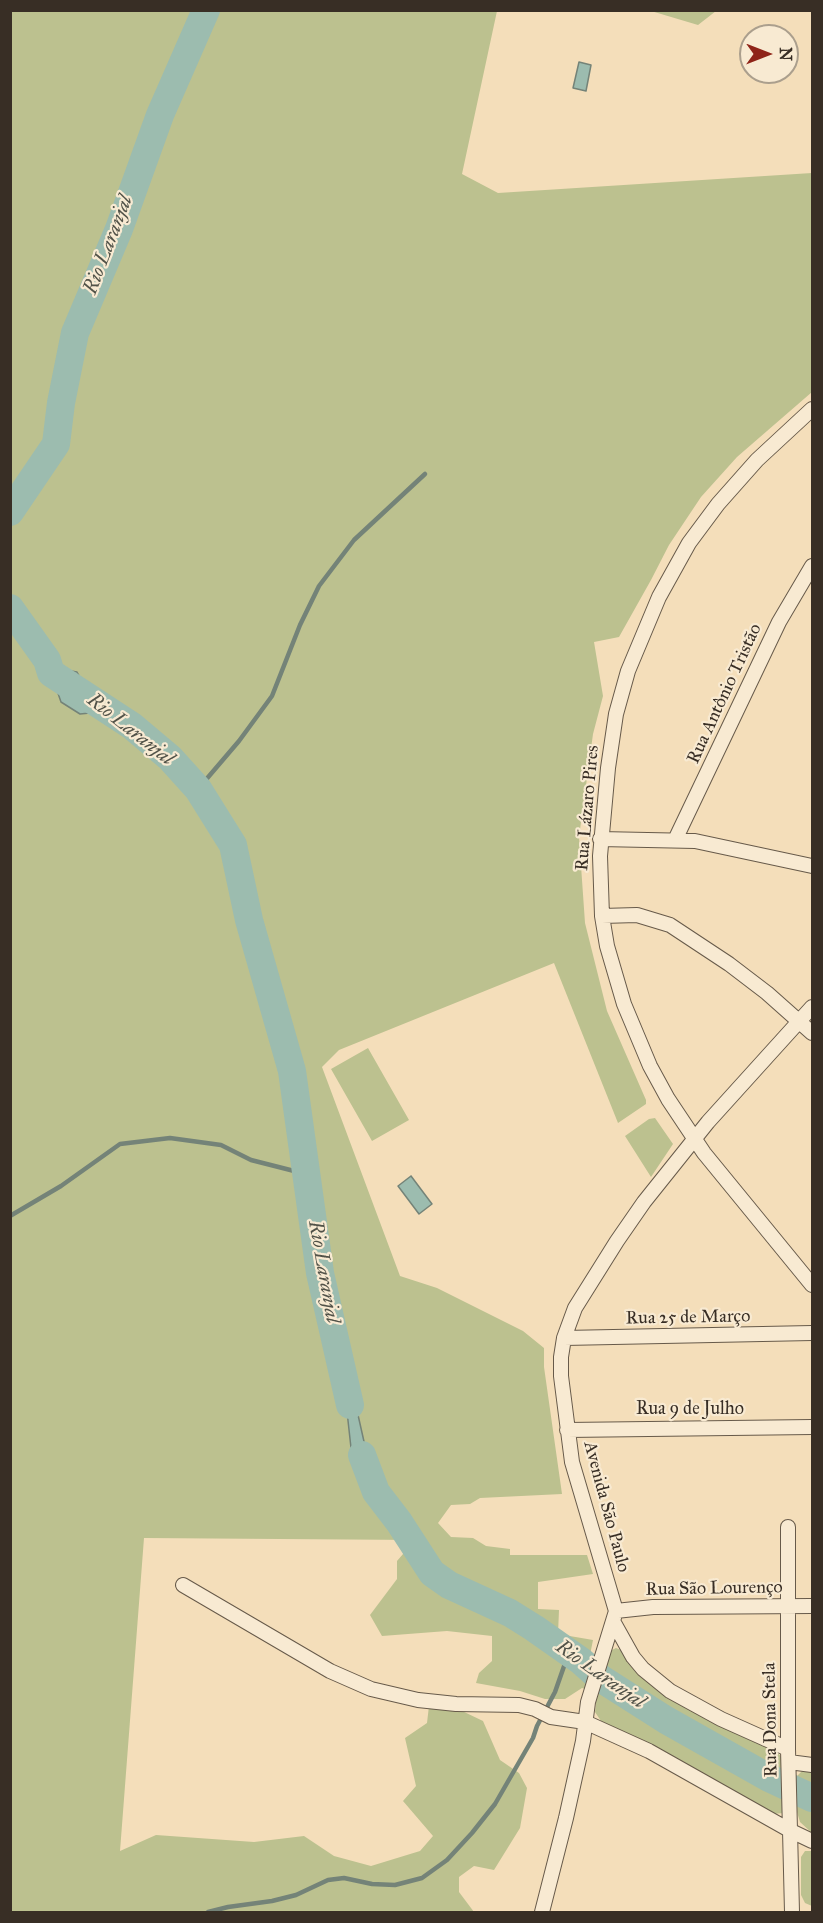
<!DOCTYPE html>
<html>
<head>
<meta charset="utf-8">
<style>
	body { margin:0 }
	#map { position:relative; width:823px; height:1923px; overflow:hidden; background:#f4deba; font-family:"IM FELL Great Primer",serif }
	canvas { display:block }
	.frame { position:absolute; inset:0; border:12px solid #382e25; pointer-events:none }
	.north { position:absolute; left:739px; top:24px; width:60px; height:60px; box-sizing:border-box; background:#f8ead2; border:2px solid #ab9f8d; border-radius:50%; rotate:90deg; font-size:16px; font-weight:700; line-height:24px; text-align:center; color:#382e25 }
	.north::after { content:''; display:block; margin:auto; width:21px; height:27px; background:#8f2418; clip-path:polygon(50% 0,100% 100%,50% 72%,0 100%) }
</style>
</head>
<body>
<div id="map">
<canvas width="823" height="1923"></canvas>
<div class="frame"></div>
<div class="north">N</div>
</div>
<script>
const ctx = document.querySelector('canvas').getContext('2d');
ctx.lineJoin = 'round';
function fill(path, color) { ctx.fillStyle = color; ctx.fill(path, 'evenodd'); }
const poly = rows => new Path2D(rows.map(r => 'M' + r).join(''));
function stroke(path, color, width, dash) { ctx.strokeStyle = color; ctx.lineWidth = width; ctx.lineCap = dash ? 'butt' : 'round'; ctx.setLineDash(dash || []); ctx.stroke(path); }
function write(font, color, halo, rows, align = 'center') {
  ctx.font = font + ' "IM FELL Great Primer",serif'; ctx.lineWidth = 4.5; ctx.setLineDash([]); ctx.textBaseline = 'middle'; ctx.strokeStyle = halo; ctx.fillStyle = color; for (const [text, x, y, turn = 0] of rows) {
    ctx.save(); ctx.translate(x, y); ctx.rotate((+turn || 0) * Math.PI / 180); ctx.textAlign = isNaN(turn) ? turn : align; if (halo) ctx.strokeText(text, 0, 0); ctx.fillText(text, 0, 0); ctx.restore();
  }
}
fill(poly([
	[10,11,497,11,462,174,498,193,812,173,812,392,737,457,701,497,669,545,651,580,619,637,594,642,603,696,593,734,579,837,585,923,607,1011,646,1100,646,1104,618,1123,554,963,339,1050,322,1067,400,1276,437,1288,523,1331,544,1348,544,1367,562,1494,480,1498,470,1504,451,1505,438,1523,451,1537,473,1538,486,1546,510,1549,510,1555,587,1555,593,1574,538,1582,538,1609,559,1610,558,1634,593,1640,589,1660,604,1665,610,1651,616,1648,621,1650,635,1668,777,1751,783,1760,783,1770,797,1776,802,1771,812,1772,812,1833,800,1822,797,1812,772,1814,603,1724,595,1712,597,1693,582,1688,565,1699,545,1699,520,1691,476,1683,479,1673,492,1661,492,1636,447,1631,382,1636,370,1615,397,1579,397,1561,415,1540,144,1538,120,1851,156,1835,254,1842,304,1836,334,1856,371,1866,420,1851,433,1836,403,1801,416,1786,405,1738,427,1723,429,1706,460,1710,483,1721,500,1760,519,1773,527,1788,520,1828,494,1870,474,1866,459,1877,459,1892,474,1912,11,1912],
	[651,11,716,10,716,11,698,25],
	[368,1048,409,1120,372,1141,331,1069],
	[655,1118,673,1144,651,1177,625,1136,649,1119],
	[805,1851,812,1851,812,1906,805,1903,801,1895,801,1857]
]), '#bcc18f');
const water = poly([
	[579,62,591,65,586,91,573,88,579,62],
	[65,670,77,672,82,681,125,714,132,726,113,723,90,713,80,714,61,702,51,673,65,670],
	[411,1176,432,1204,419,1214,398,1186,411,1176],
	[342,1366,356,1406,365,1446,383,1491,369,1493,352,1457,342,1366]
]);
fill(water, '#9cbcaf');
stroke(water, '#748378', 1.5);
stroke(poly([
	[198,789,239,741,272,696,300,625,319,586,354,540,425,474],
	[10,1216,61,1186,120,1144,170,1138,221,1145,251,1160,306,1174],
	[208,1912,228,1907,272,1901,296,1895,328,1880,344,1878,372,1884,395,1885,422,1878,447,1860,472,1833,495,1804,533,1738,537,1726,555,1692,569,1652]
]), '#748378', 4.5);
stroke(poly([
	[10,512,56,444,61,403,75,333,119,229,160,115,206,10],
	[10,608,47,660,51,673,132,726,170,758,198,789,233,845,249,920,292,1071,320,1273,350,1405],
	[362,1455,376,1492,399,1522,432,1573,449,1585,510,1613,534,1628,581,1661,600,1678,666,1720,769,1778,812,1798]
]), '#9cbcaf', 28);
const street = poly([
	[812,409,757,460,718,504,689,543,659,597,628,671,616,714,608,768,600,856,602,916,607,946,624,1004,650,1066,668,1099,704,1153,812,1285],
	[600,839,695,841,812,866],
	[675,840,779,622,812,566],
	[602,916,637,915,670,925,729,964,767,993,812,1033],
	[564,1338,812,1333],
	[567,1430,812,1427],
	[788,1527,788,1749,792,1912],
	[183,1585,330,1671,371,1689,418,1700,456,1704,519,1705,535,1709,551,1717,585,1722,649,1751,791,1831,812,1841],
	[616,1611,653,1607,812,1606],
	[614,1623,633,1657,643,1669,670,1691,721,1719,788,1749],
	[789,1762,812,1765],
	[542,1912,566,1818,583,1741,588,1702,616,1611,572,1462,561,1376,561,1357,564,1338,575,1308,617,1241,644,1202,708,1122,812,1007]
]);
stroke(street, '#675a4a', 16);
stroke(street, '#f8ead2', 14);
write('18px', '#382e25', '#f8ead2', [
	["Rua Antônio Tristão",725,694,-65],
	["Rua Lázaro Pires",588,808,-85],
	["Rua 25 de Março",688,1318,-1],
	["Rua 9 de Julho",690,1410],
	["Avenida São Paulo",606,1507,75],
	["Rua São Lourenço",714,1589,-1],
	["Rua Dona Stela",771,1720,-91]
]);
write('italic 20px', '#515248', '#f8ead2', [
	["Rio Laranjal",109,245,-69],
	["Rio Laranjal",130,730,38],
	["Rio Laranjal",323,1272,80],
	["Rio Laranjal",600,1675,35]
]);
</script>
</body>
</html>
